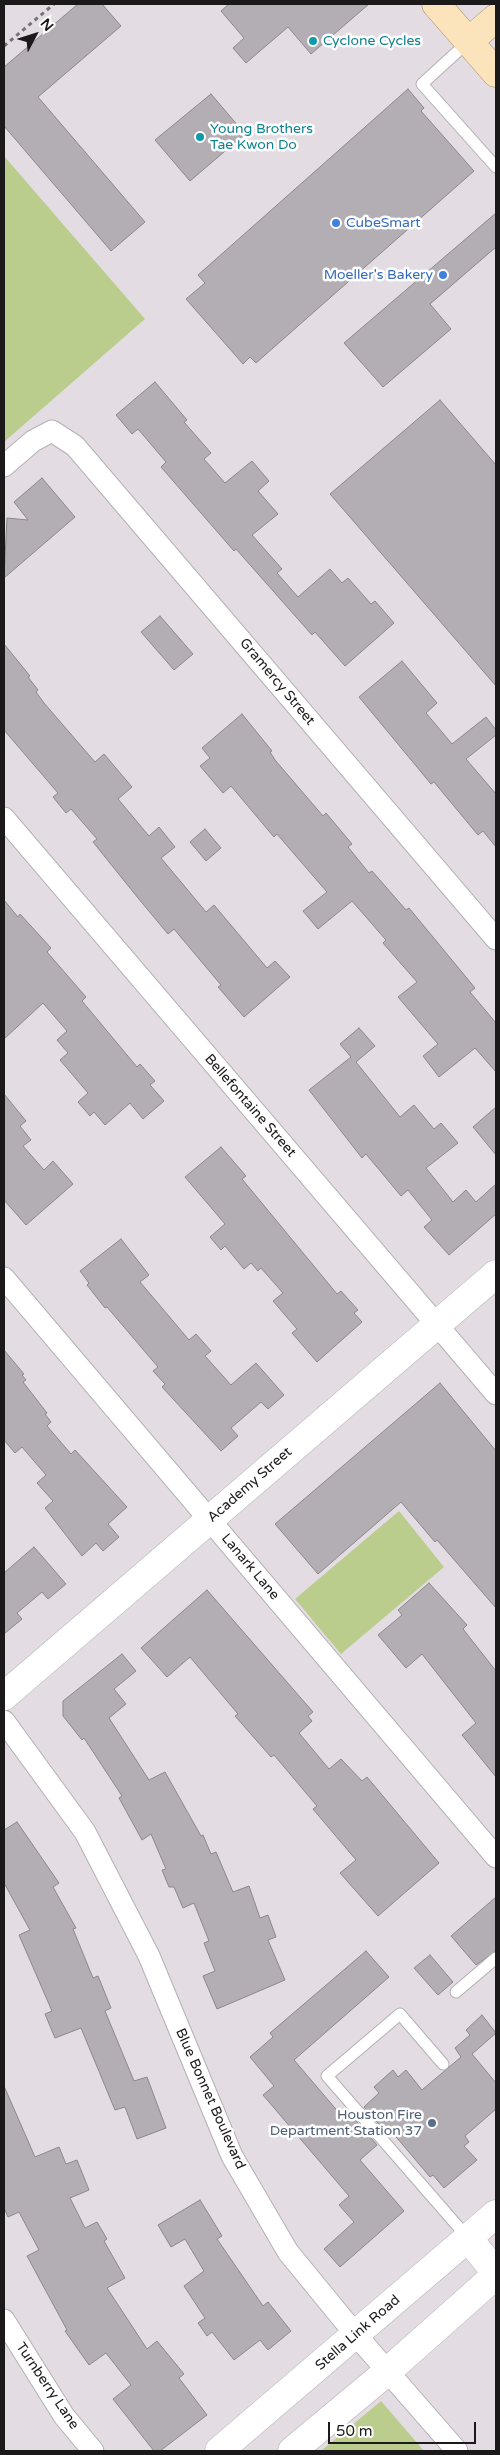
<!DOCTYPE html>
<html>
<head>
<meta charset="utf-8">
<style>
	body { margin:0 }
	#map { position:relative; width:500px; height:2455px; overflow:hidden; background:#e3dce2; font-family:"Varela Round",sans-serif }
	canvas { display:block }
	.frame { position:absolute; inset:0; border:5px solid #1c191b; pointer-events:none }
	.north { position:absolute; left:10px; top:10px; width:50px; height:50px; -webkit-text-stroke:4px #fff; paint-order:stroke; rotate:50deg; font-size:14px; font-weight:700; line-height:20px; text-align:center; color:#1c191b }
	.north::after { content:''; display:block; margin:auto; width:18px; height:22px; background:#1c191b; clip-path:polygon(50% 0,100% 100%,50% 72%,0 100%) }
	.scale { position:absolute; left:328px; top:2422px; width:148px; height:22px; box-sizing:border-box; border:2px solid #1c191b; border-top:0; padding-left:6px; font-size:15px; line-height:18px; white-space:nowrap; color:#1c191b; -webkit-text-stroke:4px #fff; paint-order:stroke }
</style>
</head>
<body>
<div id="map">
<canvas width="500" height="2455"></canvas>
<div class="frame"></div>
<div class="north">N</div>
<div class="scale">50 m</div>
</div>
<script>
const ctx = document.querySelector('canvas').getContext('2d');
ctx.lineJoin = 'round';
function fill(path, color) { ctx.fillStyle = color; ctx.fill(path, 'evenodd'); }
const poly = rows => new Path2D(rows.map(r => 'M' + r).join(''));
function stroke(path, color, width, dash) { ctx.strokeStyle = color; ctx.lineWidth = width; ctx.lineCap = dash ? 'butt' : 'round'; ctx.setLineDash(dash || []); ctx.stroke(path); }
function write(font, color, halo, rows, align = 'center') {
  ctx.font = font + ' "Varela Round",sans-serif'; ctx.lineWidth = 5; ctx.setLineDash([]); ctx.textBaseline = 'middle'; ctx.strokeStyle = halo; ctx.fillStyle = color; for (const [text, x, y, turn = 0] of rows) {
    ctx.save(); ctx.translate(x, y); ctx.rotate((+turn || 0) * Math.PI / 180); ctx.textAlign = isNaN(turn) ? turn : align; if (halo) ctx.strokeText(text, 0, 0); ctx.fillText(text, 0, 0); ctx.restore();
  }
}
fill(poly([
	[4,156,145,319,4,442],
	[399,1511,444,1567,341,1654,295,1599],
	[381,2401,424,2451,321,2451]
]), '#bbcd8c');
const building = poly([
	[78,4,102,4,121,26,38,97,145,222,111,251,4,126,4,67,78,4],
	[229,4,369,4,311,54,288,27,246,63,233,48,244,38,221,11,229,4],
	[408,89,424,108,421,111,474,171,256,363,250,357,243,364,186,299,205,283,198,275,408,89],
	[211,94,245,134,190,181,155,140,211,94],
	[496,213,496,247,430,304,451,329,383,387,344,343,496,213],
	[155,382,187,420,184,422,211,453,204,459,225,483,252,461,269,481,258,491,278,514,252,535,282,569,277,573,298,597,330,569,342,583,348,578,371,604,375,601,394,623,345,666,315,632,312,635,236,549,234,551,161,467,166,462,138,429,132,434,116,415,155,382],
	[440,400,496,465,496,686,330,494,440,400],
	[42,478,75,517,4,578,7,518,28,520,14,502,42,478],
	[160,616,193,654,174,670,141,632,160,616],
	[4,644,30,676,28,677,38,690,36,692,44,703,95,762,104,754,132,787,118,799,149,836,159,827,175,847,161,858,206,912,214,905,267,968,275,961,290,977,244,1017,218,987,221,985,174,929,168,934,138,898,93,842,97,839,71,809,66,813,53,797,58,793,4,730,4,644],
	[402,661,437,703,426,713,452,744,486,717,496,730,496,735,466,759,496,794,496,847,483,831,478,835,434,782,431,784,359,697,402,661],
	[242,714,272,751,270,752,275,760,323,816,326,813,352,844,348,847,369,873,372,871,406,910,409,908,475,988,470,992,496,1023,496,1072,475,1048,439,1077,423,1056,438,1044,398,997,417,982,383,943,386,940,352,901,318,929,303,911,327,892,277,834,274,837,231,786,223,793,200,766,210,758,202,748,242,714],
	[205,829,221,848,206,861,190,842,205,829],
	[4,900,18,917,20,914,51,948,47,952,86,997,82,1001,137,1067,140,1064,155,1081,150,1085,164,1101,143,1119,130,1103,105,1125,94,1112,90,1116,78,1102,88,1093,60,1060,68,1053,57,1040,67,1031,43,1003,4,1039,4,900],
	[359,1028,375,1046,356,1062,400,1117,414,1105,434,1129,441,1123,458,1143,426,1168,453,1202,466,1190,476,1202,496,1184,496,1214,449,1255,424,1227,432,1220,408,1190,401,1196,366,1154,362,1158,309,1090,351,1057,340,1044,359,1028],
	[4,1094,26,1121,20,1126,31,1140,23,1146,44,1170,53,1161,73,1184,26,1225,4,1200,4,1094],
	[496,1107,496,1155,473,1127,496,1107],
	[221,1147,246,1176,242,1179,337,1294,341,1291,358,1310,354,1313,362,1322,317,1362,292,1333,297,1329,273,1301,283,1293,261,1268,258,1271,251,1263,244,1269,225,1246,221,1250,210,1237,225,1224,185,1177,221,1147],
	[121,1239,149,1275,140,1282,189,1340,196,1334,211,1351,205,1356,231,1385,256,1363,284,1395,268,1409,261,1402,231,1428,238,1436,221,1451,162,1387,165,1384,153,1371,158,1367,107,1307,105,1308,87,1285,89,1283,80,1271,121,1239],
	[4,1350,24,1374,22,1375,26,1380,23,1382,47,1413,45,1414,51,1422,47,1426,71,1454,75,1450,127,1507,108,1524,119,1537,103,1551,96,1543,82,1556,45,1508,53,1501,37,1483,46,1475,22,1447,15,1453,4,1440,4,1350],
	[440,1383,496,1451,496,1608,437,1540,435,1542,401,1502,318,1574,275,1524,440,1383],
	[34,1547,66,1584,48,1599,42,1592,17,1613,22,1619,4,1634,4,1573,34,1547],
	[429,1583,467,1625,463,1629,496,1671,496,1777,462,1735,476,1723,422,1654,406,1668,378,1635,402,1615,398,1610,429,1583],
	[207,1590,313,1712,308,1716,312,1721,299,1733,329,1769,341,1759,362,1781,367,1777,439,1863,378,1916,340,1873,356,1860,313,1809,317,1806,274,1755,271,1757,235,1716,238,1714,190,1657,167,1677,141,1648,207,1590],
	[122,1654,136,1671,114,1689,126,1704,109,1718,149,1780,165,1772,201,1836,203,1835,211,1854,216,1852,233,1892,249,1886,260,1918,268,1915,276,1937,268,1940,285,1980,217,2009,203,1976,215,1971,204,1943,209,1941,194,1903,183,1908,174,1887,169,1887,162,1870,166,1869,151,1834,142,1840,119,1798,122,1796,84,1738,82,1740,63,1716,63,1701,122,1654],
	[17,1822,59,1883,53,1887,76,1928,73,1929,93,1978,98,1976,111,2008,105,2011,134,2081,147,2077,166,2128,137,2139,125,2107,115,2110,81,2028,55,2038,45,2014,52,2011,19,1935,30,1930,4,1883,4,1830,17,1822],
	[496,1897,496,1951,476,1965,451,1936,496,1897],
	[366,1951,389,1977,294,2060,346,2121,352,2116,377,2145,360,2160,404,2211,340,2267,324,2249,354,2222,339,2205,349,2196,263,2095,274,2086,250,2057,273,2037,270,2033,366,1951],
	[430,1955,453,1982,438,1995,414,1968,430,1955],
	[482,2015,496,2033,472,2054,496,2083,496,2109,465,2136,469,2142,464,2146,477,2160,444,2188,433,2175,430,2177,392,2132,388,2135,364,2107,379,2093,374,2087,393,2070,398,2077,406,2070,422,2090,461,2057,455,2048,470,2035,466,2030,482,2015],
	[4,2086,35,2157,59,2147,66,2164,77,2160,89,2190,70,2198,85,2228,97,2222,107,2239,104,2241,125,2278,107,2288,147,2349,157,2341,184,2374,179,2378,207,2415,160,2451,154,2451,113,2399,131,2385,106,2353,89,2365,65,2331,67,2330,27,2256,39,2250,19,2212,8,2217,4,2208,4,2086],
	[200,2200,222,2236,217,2239,263,2306,268,2302,291,2331,268,2350,260,2340,234,2360,212,2332,207,2336,198,2323,205,2318,184,2286,204,2271,185,2239,171,2247,158,2225,200,2200]
]);
fill(building, '#b3aeb4');
stroke(building, '#8c878d', 1);
const lane = poly([
	[469,41,422,84,496,167],
	[456,1992,496,1958],
	[443,2064,400,2014,327,2076,468,2238]
]);
const street = poly([
	[4,466,33,441,52,431,75,446,496,939],
	[4,818,496,1394],
	[4,1278,496,1857],
	[4,1721,85,1832,149,1956,232,2156,288,2252,356,2335,457,2451],
	[4,2320,64,2416,93,2451]
]);
const secondary = poly([
	[4,1696,496,1274],
	[468,2238,496,2273],
	[219,2451,496,2214],
	[292,2451,388,2371,496,2275]
]);
const primary = poly([
	[436,4,496,73],
	[469,41,496,18]
]);
stroke(lane, '#b6afb5', 13);
stroke(street, '#b6afb5', 23);
stroke(secondary, '#b6afb5', 29);
stroke(primary, '#ab9067', 29);
stroke(poly([
	[4,46,54,4]
]), '#767275', 3, [4, 4]);
stroke(lane, '#fff', 11);
stroke(street, '#fff', 21);
stroke(secondary, '#fff', 28);
stroke(primary, '#fbe3bc', 28);
for (const [x, y, r, color] of [
	[313,41,5,"#0f9aa8"],
	[200,137,5,"#0f9aa8"],
	[336,223,5,"#3f7fe0"],
	[443,275,5,"#3f7fe0"],
	[432,2123,5,"#5c6f8a"]
]) { const dot = new Path2D(); dot.arc(x, y, r, 0, 2 * Math.PI); ctx.fillStyle = color; ctx.fill(dot); stroke(dot, '#fff', 2); }
write('14px', '#0d838f', '#fff', [
	["Cyclone Cycles",323,41],
	["Young Brothers",210,129],
	["Tae Kwon Do",210,145]
], 'left');
write('14px', '#366cbe', '#fff', [
	["CubeSmart",346,223],
	["Moeller's Bakery",433,275,"right"]
], 'left');
write('14px', '#1c191b', '#fff', [
	["Gramercy Street",277,682,50],
	["Bellefontaine Street",250,1106,49],
	["Academy Street",250,1485,-41],
	["Lanark Lane",250,1567,50],
	["Blue Bonnet Boulevard",210,2099,66],
	["Stella Link Road",358,2333,-41],
	["Turnberry Lane",47,2386,56]
]);
write('14px', '#4e5e75', '#fff', [
	["Houston Fire",422,2115],
	["Department Station 37",422,2131]
], 'right');
</script>
</body>
</html>
